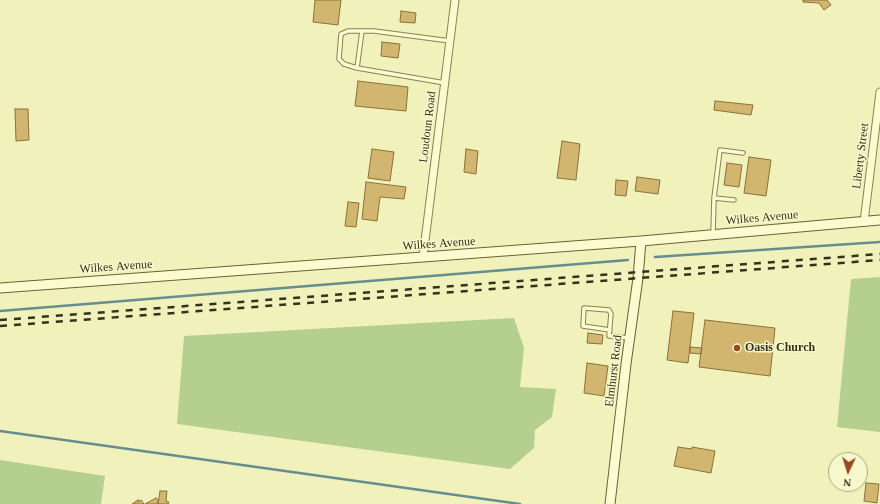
<!DOCTYPE html>
<html>
<head>
<meta charset="utf-8">
<style>
	body { margin:0 }
	#map { position:relative; width:880px; height:504px; overflow:hidden; background:#f1f1bc; font-family:Georgia,serif }
	canvas { display:block }
	.north { position:absolute; left:828px; top:452px; width:40px; height:40px; box-sizing:border-box; background:#f7f8cc; border:1px solid #aaa885; border-radius:50%; rotate:184deg; font-size:11px; font-weight:700; line-height:16px; text-align:center; color:#37311a }
	.north::after { content:''; display:block; margin:auto; width:14px; height:18px; background:#9d4420; clip-path:polygon(50% 0,100% 100%,50% 72%,0 100%) }
</style>
</head>
<body>
<div id="map">
<canvas width="880" height="504"></canvas>
<div class="north">N</div>
</div>
<script>
const ctx = document.querySelector('canvas').getContext('2d');
ctx.lineJoin = 'round';
function fill(path, color) { ctx.fillStyle = color; ctx.fill(path, 'evenodd'); }
const poly = rows => new Path2D(rows.map(r => 'M' + r).join(''));
function stroke(path, color, width, dash) { ctx.strokeStyle = color; ctx.lineWidth = width; ctx.lineCap = dash ? 'butt' : 'round'; ctx.setLineDash(dash || []); ctx.stroke(path); }
function write(font, color, halo, rows, align = 'center') {
  ctx.font = font + ' Georgia,serif'; ctx.lineWidth = 3; ctx.setLineDash([]); ctx.textBaseline = 'middle'; ctx.strokeStyle = halo; ctx.fillStyle = color; for (const [text, x, y, turn = 0] of rows) {
    ctx.save(); ctx.translate(x, y); ctx.rotate((+turn || 0) * Math.PI / 180); ctx.textAlign = isNaN(turn) ? turn : align; if (halo) ctx.strokeText(text, 0, 0); ctx.fillText(text, 0, 0); ctx.restore();
  }
}
fill(poly([
	[880,277,880,432,837,427,851,279],
	[514,318,524,348,520,387,556,389,552,417,535,430,534,448,510,469,177,424,184,336],
	[0,460,105,476,101,504,0,504]
]), '#b5cf8f');
stroke(poly([
	[655,257,880,242],
	[0,311,628,260],
	[0,431,520,504]
]), '#678d8f', 2.5);
const building = poly([
	[315,0,341,0,338,25,313,22,315,0],
	[803,0,827,0,831,5,824,10,819,3,803,2,803,0],
	[401,11,416,13,415,23,400,22,401,11],
	[382,42,400,44,398,58,381,56,382,42],
	[358,81,408,87,406,111,355,106,358,81],
	[715,101,753,105,751,115,714,110,715,101],
	[15,109,28,109,29,140,16,141,15,109],
	[562,141,580,144,576,180,557,178,562,141],
	[372,149,394,152,390,181,368,178,372,149],
	[466,149,478,151,476,174,464,172,466,149],
	[749,157,771,160,766,196,744,193,749,157],
	[727,163,742,165,739,187,724,185,727,163],
	[637,177,660,180,658,194,635,191,637,177],
	[616,180,628,181,626,196,615,195,616,180],
	[366,182,406,187,404,199,380,197,377,221,362,219,366,182],
	[348,202,359,203,356,227,345,226,348,202],
	[673,311,694,313,688,363,667,360,673,311],
	[705,320,775,328,770,376,699,367,705,320],
	[588,333,603,335,602,344,587,343,588,333],
	[690,347,702,348,701,354,690,353,690,347],
	[587,363,608,366,604,396,584,393,587,363],
	[678,447,692,449,692,447,715,451,711,473,674,466,678,447],
	[866,483,879,484,877,503,864,501,866,483],
	[160,491,167,491,166,501,169,502,168,504,158,504,160,491],
	[156,498,158,500,158,504,145,504,156,498],
	[138,500,138,502,141,500,144,504,132,504,138,500]
]);
fill(building, '#d2b56f');
stroke(building, '#8a7138', 1);
const lane = poly([
	[357,68,362,31],
	[445,83,357,68,344,64,339,59,341,34,348,31,374,31,450,41],
	[714,198,734,200],
	[713,233,714,198,720,150,743,153],
	[610,330,583,326,584,308,609,310,611,314,609,336,629,338]
]);
const street = poly([
	[864,222,880,92],
	[423,257,455,0]
]);
const secondary = poly([
	[0,288,641,241,880,220],
	[610,504,626,364,638,278,641,241]
]);
stroke(lane, '#898054', 5.5);
stroke(street, '#898054', 9);
stroke(secondary, '#6b6138', 11);
stroke(lane, '#fbfbcf', 3.5);
stroke(street, '#fbfbcf', 7);
stroke(secondary, '#fbfbcf', 9);
stroke(poly([
	[0,320,880,254],
	[0,326,880,260]
]), '#37311a', 2.5, [7, 7]);
for (const [x, y, r, color] of [
	[737,348,4,"#9d4420"]
]) { const dot = new Path2D(); dot.arc(x, y, r, 0, 2 * Math.PI); ctx.fillStyle = color; ctx.fill(dot); stroke(dot, '#f7f8cc', 1.5); }
write('12px', '#37311a', '#f7f8cc', [
	["Loudoun Road",428,127,-83],
	["Liberty Street",861,156,-83],
	["Wilkes Avenue",762,218,-5],
	["Wilkes Avenue",439,244,-4],
	["Wilkes Avenue",116,267,-4],
	["Elmhurst Road",614,371,-83]
]);
write('bold 12px', '#37311a', '#f7f8cc', [
	["Oasis Church",745,348]
], 'left');
</script>
</body>
</html>
